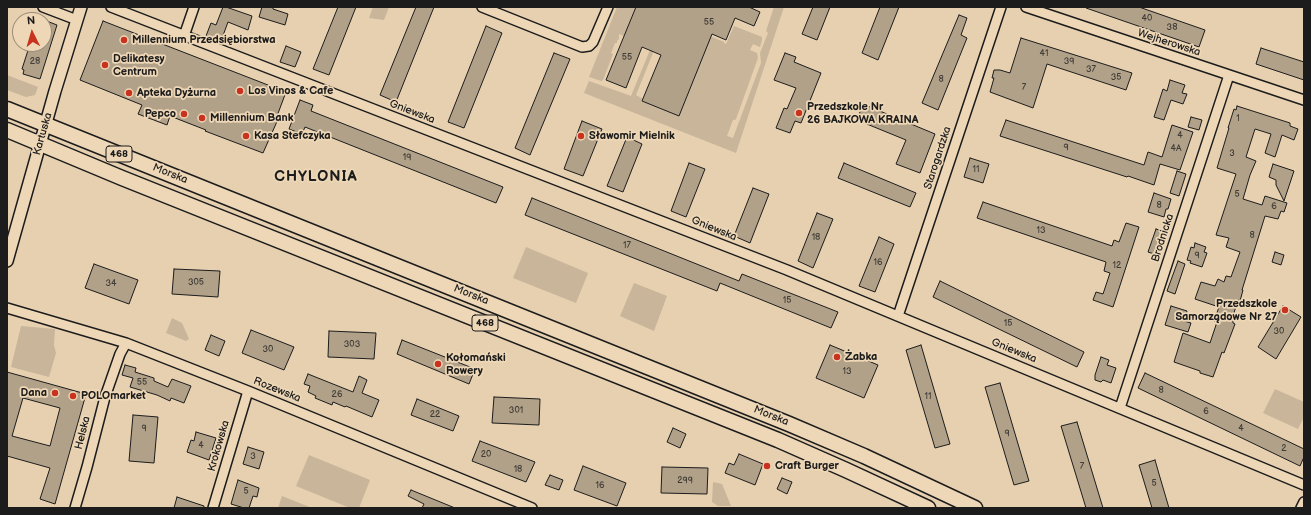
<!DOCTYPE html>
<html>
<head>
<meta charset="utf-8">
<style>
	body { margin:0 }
	#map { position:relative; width:1311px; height:515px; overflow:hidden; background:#e6d0b0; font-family:"Balsamiq Sans",sans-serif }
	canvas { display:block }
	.frame { position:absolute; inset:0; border:8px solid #1c1c1c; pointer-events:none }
	.north { position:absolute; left:12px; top:12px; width:40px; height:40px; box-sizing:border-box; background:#eed7b6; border:1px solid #9a8c78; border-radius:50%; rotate:355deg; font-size:11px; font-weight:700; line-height:16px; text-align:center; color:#1c1c1c }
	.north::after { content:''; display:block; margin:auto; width:14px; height:18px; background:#c8321e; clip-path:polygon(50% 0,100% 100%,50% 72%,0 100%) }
</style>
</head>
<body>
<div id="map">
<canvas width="1311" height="515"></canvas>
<div class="frame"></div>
<div class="north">N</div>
</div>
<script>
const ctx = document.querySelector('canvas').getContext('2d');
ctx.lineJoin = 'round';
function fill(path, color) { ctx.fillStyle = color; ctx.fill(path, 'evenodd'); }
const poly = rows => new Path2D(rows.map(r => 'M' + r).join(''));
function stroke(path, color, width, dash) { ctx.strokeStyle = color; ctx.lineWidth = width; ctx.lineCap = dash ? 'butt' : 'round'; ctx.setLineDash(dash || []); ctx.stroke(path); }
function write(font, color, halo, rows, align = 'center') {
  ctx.font = font + ' "Balsamiq Sans",sans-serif'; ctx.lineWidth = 3.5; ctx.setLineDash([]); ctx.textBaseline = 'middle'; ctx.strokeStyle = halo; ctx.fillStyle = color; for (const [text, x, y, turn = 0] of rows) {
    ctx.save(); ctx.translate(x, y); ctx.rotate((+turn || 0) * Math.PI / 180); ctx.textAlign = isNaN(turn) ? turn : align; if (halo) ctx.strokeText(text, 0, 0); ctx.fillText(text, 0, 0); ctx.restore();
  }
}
fill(poly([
	[373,7,389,7,384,20,369,18],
	[617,7,636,7,624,36,619,34,619,39,617,41,617,43,615,43,611,53,613,54,603,80,601,81,589,77],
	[774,7,784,7,736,153,584,93,589,81,631,96,662,21,663,28,636,95,643,99,643,101,679,116,686,26,724,42,724,43,726,44,734,26,762,37,762,40,760,47,753,44,750,50,757,53,758,58,736,119,735,120,733,120,727,136,733,138,761,63,760,53,768,33,766,31],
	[7,75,38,87,35,95,26,97,7,90],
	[526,247,588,273,576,303,513,278],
	[634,283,667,296,654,331,620,316],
	[172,318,182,323,189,339,186,341,166,333],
	[21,326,55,329,54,345,56,353,49,377,11,367],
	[1275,389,1304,402,1304,417,1298,429,1263,413],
	[309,455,370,480,359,508,350,508,296,486],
	[713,482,722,484,731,506,718,506,712,502],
	[282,496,312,508,278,508]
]), '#c8b59a');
const building = poly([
	[223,7,226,7,252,16,248,30,228,22,221,41,206,36,211,23,216,25,223,7],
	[262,7,273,7,273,9,288,14,285,25,259,17,262,7],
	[338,7,356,7,329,75,313,69,338,7],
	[416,7,434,7,396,102,380,95,416,7],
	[636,7,749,7,760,12,754,26,735,18,726,40,712,34,679,116,642,101,661,55,642,47,626,88,606,80,636,7],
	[813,7,830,7,817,40,802,34,813,7],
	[880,7,899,7,878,60,862,53,880,7],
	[1086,7,1139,7,1205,30,1199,47,1086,8,1086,7],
	[959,15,967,18,961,35,967,38,938,110,922,103,959,15],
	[44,20,57,25,40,79,23,74,24,70,22,69,30,44,44,44,44,20],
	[103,21,286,92,277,116,279,117,263,153,205,131,206,130,170,116,167,125,138,114,142,105,80,80,103,21],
	[486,26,502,33,464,128,448,122,486,26],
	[1021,38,1132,73,1126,90,1047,64,1033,108,990,92,994,78,992,78,994,70,1000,70,1010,73,1021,38],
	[286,46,301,52,295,67,280,62,286,46],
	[1261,48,1304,62,1304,80,1256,64,1261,48],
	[554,53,570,59,530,155,515,148,554,53],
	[785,53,796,57,794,62,821,73,801,123,795,121,790,133,776,128,784,108,787,109,796,88,774,80,785,53],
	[1170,80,1185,85,1182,93,1187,94,1183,104,1171,100,1164,120,1154,117,1163,89,1167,91,1170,80],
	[300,100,313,105,311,111,503,187,496,203,305,127,302,134,289,129,300,100],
	[863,104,935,134,920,173,896,164,906,140,857,120,863,104],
	[1237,106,1290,123,1290,126,1298,129,1294,140,1282,135,1275,157,1265,153,1271,134,1255,129,1246,157,1256,161,1250,175,1243,199,1262,205,1265,196,1287,203,1284,212,1281,211,1278,219,1265,216,1242,290,1243,290,1240,301,1238,300,1232,319,1233,320,1233,323,1235,324,1224,353,1222,352,1213,377,1200,373,1200,371,1174,362,1183,333,1210,343,1217,322,1214,321,1219,307,1195,299,1201,282,1215,286,1218,279,1224,282,1226,276,1231,277,1240,252,1226,247,1229,238,1216,235,1236,174,1217,168,1229,128,1228,128,1234,109,1236,110,1237,106],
	[1191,117,1202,120,1199,130,1188,127,1191,117],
	[1006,120,1144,165,1148,152,1162,157,1172,125,1193,132,1180,170,1160,164,1154,185,1128,176,1127,177,1000,136,1006,120],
	[582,121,602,129,583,176,564,169,582,121],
	[627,137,642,144,623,192,607,186,627,137],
	[970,158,989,164,983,183,964,177,970,158],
	[689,163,705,169,686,217,671,211,689,163],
	[844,163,916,193,910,207,838,178,844,163],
	[1273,164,1294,171,1284,201,1276,185,1276,180,1269,177,1273,164],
	[1177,171,1186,174,1179,196,1170,193,1177,171],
	[753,188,769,194,750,243,734,236,753,188],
	[1154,193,1171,199,1168,209,1166,209,1164,217,1148,212,1154,193],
	[532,198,739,281,742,274,838,312,831,328,720,283,717,291,525,215,532,198],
	[983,202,1112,246,1114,240,1119,242,1126,223,1139,227,1113,307,1093,300,1096,292,1103,294,1110,273,1104,271,1106,262,977,218,983,202],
	[817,213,833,219,813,268,798,261,817,213],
	[1156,229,1165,232,1157,255,1148,252,1156,229],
	[879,237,894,244,875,292,859,286,879,237],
	[1195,243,1206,247,1204,252,1207,253,1202,267,1190,263,1191,261,1187,260,1191,247,1194,248,1195,243],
	[1275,252,1284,255,1281,265,1272,262,1275,252],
	[1178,261,1185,264,1175,294,1167,291,1178,261],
	[94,264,138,280,129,304,85,288,94,264],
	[174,269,220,271,218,297,172,294,174,269],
	[940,281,1084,352,1077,367,933,297,940,281],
	[1171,306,1187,311,1184,321,1191,323,1188,332,1165,325,1171,306],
	[1283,306,1301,317,1276,359,1258,347,1283,306],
	[251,330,294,347,284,370,242,353,251,330],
	[329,331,376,333,374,359,328,357,329,331],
	[211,335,225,341,219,356,205,350,211,335],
	[402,340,475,369,469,384,397,354,402,340],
	[830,345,878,365,864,398,816,378,830,345],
	[921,345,950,444,935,448,906,350,921,345],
	[1101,357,1109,360,1107,365,1116,368,1111,383,1103,380,1101,382,1095,380,1095,375,1101,357],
	[125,365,136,368,135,372,154,378,154,381,168,387,172,379,191,386,184,403,171,398,170,401,157,395,130,387,133,378,122,375,125,365],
	[7,372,86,394,55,504,40,499,50,468,7,456,7,372],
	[23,398,60,408,50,446,12,436,23,398],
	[1145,373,1304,449,1304,457,1300,466,1138,388,1145,373],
	[308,374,353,392,359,376,367,380,362,393,379,400,372,417,346,406,345,407,333,402,332,405,315,398,316,396,308,392,310,386,304,384,308,374],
	[1000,383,1029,481,1014,485,985,387,1000,383],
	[494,397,540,399,539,425,492,423,494,397],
	[417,399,459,416,453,431,411,415,417,399],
	[133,415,158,417,154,463,129,461,133,415],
	[1077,422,1103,508,1086,508,1061,426,1077,422],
	[673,428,686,434,680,448,667,442,673,428],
	[196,432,216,438,209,460,187,452,191,440,194,441,196,432],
	[480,441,535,462,526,482,472,461,480,441],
	[248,447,264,452,259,469,243,464,248,447],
	[739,454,763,464,755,485,725,473,729,463,734,465,739,454],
	[1155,460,1159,474,1169,508,1152,508,1139,465,1155,460],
	[583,466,626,483,617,506,574,490,583,466],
	[662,467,708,468,707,494,661,493,662,467],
	[550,475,563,480,559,490,545,485,550,475],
	[782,478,792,482,787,494,777,489,782,478],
	[238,480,259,488,257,497,253,496,249,508,244,508,231,504,238,480],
	[411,490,455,508,422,508,424,504,408,496,411,490],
	[177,497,204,506,204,508,174,508,177,497]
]);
fill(building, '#b1a189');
stroke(building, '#1c1c1c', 1);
const minor = poly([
	[43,7,77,20],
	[111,7,787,270,1304,485],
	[482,7,582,47,589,46,593,42,608,7],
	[1026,7,1304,100],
	[184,36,194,7],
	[7,308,126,343,248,391,532,508],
	[898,316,1001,7],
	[1120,408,1229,75],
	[75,508,87,467,105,397,120,354,126,343],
	[213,508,248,391],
	[1301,508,1304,502]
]);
const tertiary = poly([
	[7,261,55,91,81,7]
]);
const primary = poly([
	[7,109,789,424,864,456,975,508],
	[7,130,122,178,778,440,846,470,928,508]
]);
stroke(minor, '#1c1c1c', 12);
stroke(tertiary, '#1c1c1c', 14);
stroke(primary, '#1c1c1c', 17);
stroke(minor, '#eed7b6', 9);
stroke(tertiary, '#eed7b6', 11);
stroke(primary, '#eed7b6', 14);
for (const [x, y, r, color] of [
	[124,40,4,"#c8321e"],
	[105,65,4,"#c8321e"],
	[240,91,4,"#c8321e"],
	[129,93,4,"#c8321e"],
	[799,113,4,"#c8321e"],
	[184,114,4,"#c8321e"],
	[202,118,4,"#c8321e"],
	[246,136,4,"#c8321e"],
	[581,136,4,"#c8321e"],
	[1285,310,4,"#c8321e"],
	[837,357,4,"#c8321e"],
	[438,364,4,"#c8321e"],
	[55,393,4,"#c8321e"],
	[73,396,4,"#c8321e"],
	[767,466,4,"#c8321e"]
]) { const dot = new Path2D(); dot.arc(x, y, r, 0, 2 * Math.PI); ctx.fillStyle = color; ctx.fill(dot); stroke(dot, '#eed7b6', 1.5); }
write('9px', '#413d37', null, [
	["40",1147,19],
	["55",709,23],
	["38",1172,28],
	["41",1044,54],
	["55",627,58],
	["28",35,62],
	["39",1069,62],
	["37",1091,70],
	["35",1116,78],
	["8",941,80],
	["7",1024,88],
	["1",1238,119],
	["4",1180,136],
	["9",1066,148],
	["4A",1176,149],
	["3",1232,154],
	["19",407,158],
	["11",976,170],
	["5",1237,195],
	["8",1159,206],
	["6",1274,207],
	["13",1041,231],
	["8",1252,236],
	["18",816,238],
	["17",627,246],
	["9",1197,256],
	["16",878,263],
	["12",1117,266],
	["305",196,283],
	["34",111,284],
	["15",787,301],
	["15",1008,324],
	["30",1279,332],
	["303",352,345],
	["30",268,350],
	["13",847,372],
	["55",142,383],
	["8",1161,391],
	["26",337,395],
	["11",928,397],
	["301",516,411],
	["6",1206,412],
	["22",435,415],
	["9",144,429],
	["4",1241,429],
	["9",1007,434],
	["4",201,446],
	["2",1284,449],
	["20",486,455],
	["3",253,457],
	["7",1082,467],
	["18",518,470],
	["299",685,481],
	["5",1154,484],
	["16",600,486],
	["5",246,492]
]);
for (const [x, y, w] of [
	[119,154,26],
	[485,323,26]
]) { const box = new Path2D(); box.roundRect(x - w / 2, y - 8, w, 16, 3); ctx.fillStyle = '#eed7b6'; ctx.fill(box); stroke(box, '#1c1c1c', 1); }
write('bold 10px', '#1c1c1c', null, [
	["468",119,154],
	["468",485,323]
]);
write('bold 11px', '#1c1c1c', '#eed7b6', [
	["Millennium Przedsiębiorstwa",132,40],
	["Delikatesy",113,59],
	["Centrum",113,72],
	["Los Vinos & Cafe",248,91],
	["Apteka Dyżurna",137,93],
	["Przedszkole Nr",807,107],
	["26 BAJKOWA KRAINA",807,120],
	["Pepco",176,114,"right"],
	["Millennium Bank",210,118],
	["Kasa Stefczyka",254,136],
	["Sławomir Mielnik",589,136],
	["Przedszkole",1277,304,"right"],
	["Samorządowe Nr 27",1277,317,"right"],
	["Żabka",845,357],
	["Kołomański",446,358],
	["Rowery",446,371],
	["Dana",47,393,"right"],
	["POLOmarket",81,396],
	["Craft Burger",775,466]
], 'left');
write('11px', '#1c1c1c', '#eed7b6', [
	["Wejherowska",1169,43,18],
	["Gniewska",412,112,21],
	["Kartuska",43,134,-74],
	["Starogardzka",938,158,-72],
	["Morska",170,174,22],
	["Gniewska",714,229,22],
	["Brodnicka",1163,238,-72],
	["Morska",471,295,22],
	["Gniewska",1014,351,22],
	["Rozewska",277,390,22],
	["Morska",771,416,22],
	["Helska",83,433,-76],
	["Krokowska",219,446,-74]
]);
ctx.letterSpacing = '1px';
write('bold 15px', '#1c1c1c', '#eed7b6', [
	["CHYLONIA",316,177]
]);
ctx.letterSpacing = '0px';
</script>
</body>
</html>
